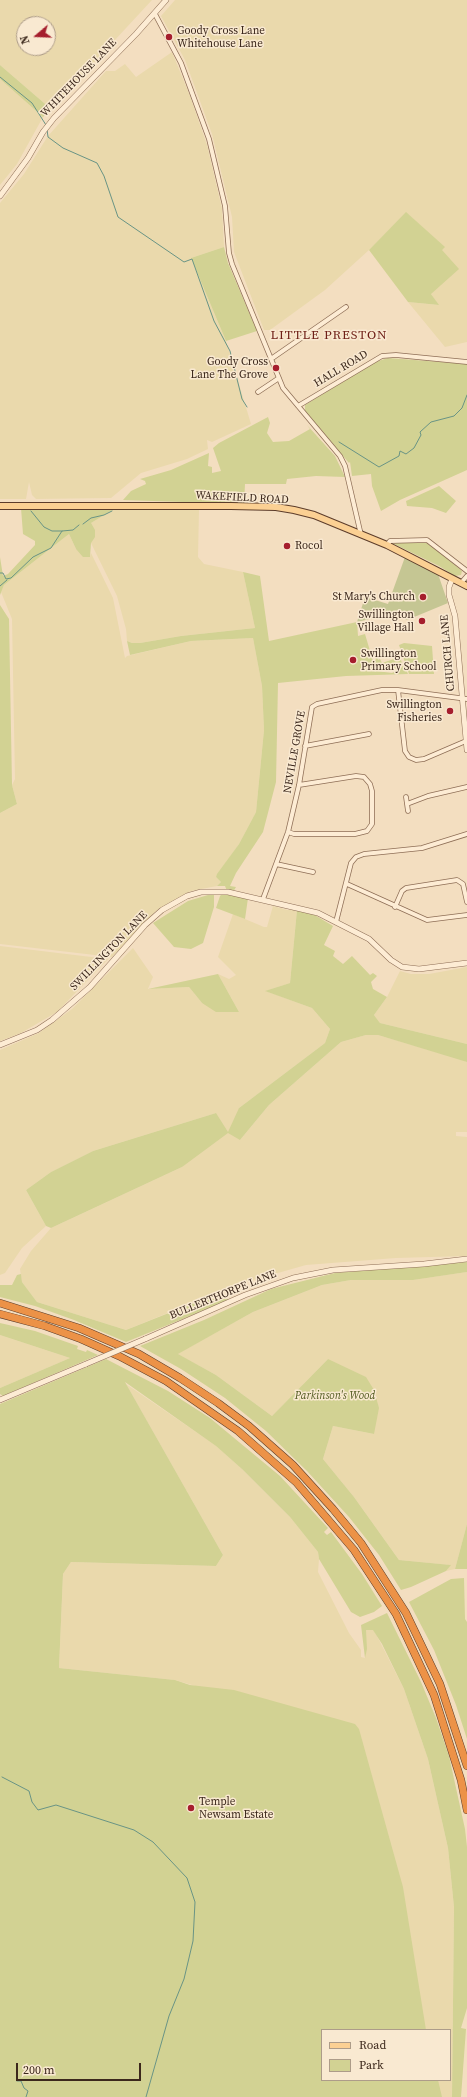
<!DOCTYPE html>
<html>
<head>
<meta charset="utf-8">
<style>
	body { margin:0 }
	#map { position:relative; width:467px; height:2097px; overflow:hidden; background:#f3dec0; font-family:"Source Serif 4",serif }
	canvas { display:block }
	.legend { position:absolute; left:321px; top:2029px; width:130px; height:52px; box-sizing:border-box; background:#f9e9d1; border:1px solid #ad9c89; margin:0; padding:5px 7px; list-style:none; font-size:12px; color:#3c281c }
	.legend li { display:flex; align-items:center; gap:8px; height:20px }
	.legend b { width:20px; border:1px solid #ad9c89 }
	.north { position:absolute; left:16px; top:16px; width:40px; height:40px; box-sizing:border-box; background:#f9e9d1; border:1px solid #ad9c89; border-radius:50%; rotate:251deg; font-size:11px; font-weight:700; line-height:16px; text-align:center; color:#3c281c }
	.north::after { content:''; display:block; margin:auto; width:14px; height:18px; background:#a51e2d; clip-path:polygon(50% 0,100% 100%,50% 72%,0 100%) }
	.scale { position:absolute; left:16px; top:2063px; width:125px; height:18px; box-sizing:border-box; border:2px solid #3c281c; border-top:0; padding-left:5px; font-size:12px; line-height:14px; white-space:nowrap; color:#3c281c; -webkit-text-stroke:3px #f9e9d1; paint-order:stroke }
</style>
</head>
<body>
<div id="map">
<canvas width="467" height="2097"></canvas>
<ul class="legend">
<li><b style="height:5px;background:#fbd093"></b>Road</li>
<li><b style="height:11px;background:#d2d293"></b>Park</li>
</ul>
<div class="north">N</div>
<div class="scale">200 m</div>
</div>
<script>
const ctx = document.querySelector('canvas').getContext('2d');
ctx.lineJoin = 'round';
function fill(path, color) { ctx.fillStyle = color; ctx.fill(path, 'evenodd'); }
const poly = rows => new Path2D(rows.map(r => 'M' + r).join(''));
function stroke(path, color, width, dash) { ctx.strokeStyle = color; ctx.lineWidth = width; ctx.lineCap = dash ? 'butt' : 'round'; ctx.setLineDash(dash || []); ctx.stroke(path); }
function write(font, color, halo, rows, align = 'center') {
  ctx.font = font + ' "Source Serif 4",serif'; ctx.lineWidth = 3; ctx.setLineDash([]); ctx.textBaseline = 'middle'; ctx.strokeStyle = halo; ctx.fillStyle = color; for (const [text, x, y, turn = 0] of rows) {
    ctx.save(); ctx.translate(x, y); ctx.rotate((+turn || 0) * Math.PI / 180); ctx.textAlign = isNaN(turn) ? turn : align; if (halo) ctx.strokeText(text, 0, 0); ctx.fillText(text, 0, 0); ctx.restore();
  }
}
fill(poly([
	[0,0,152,0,51,109,0,65],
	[24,24,48,24,48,48,24,48],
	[175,0,467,0,467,342,445,347,408,302,438,305,431,294,442,249,444,247,406,213,369,250,325,290,270,330,264,330,234,252,232,217,212,134,185,60,161,16],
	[172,52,190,96,207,145,222,209,224,247,191,258,226,341,251,424,212,442,207,440,208,449,187,459,141,473,111,498,36,499,32,495,29,482,26,499,0,499,0,203,24,174,48,136,106,71,115,71,125,64,136,77],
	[0,79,43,117,17,164,0,185],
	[116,508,199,510,198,557,204,564,243,572,255,628,181,636,140,643,132,643,127,641,126,629,117,596,91,543,91,523],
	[69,534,76,549,90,557,91,553,113,598,125,658,127,656,191,641,253,638,262,686,264,730,256,812,239,844,216,877,221,882,217,886,191,891,157,910,112,957,0,944,0,813,17,804,12,785,15,779,12,619,1,592,4,585],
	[273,906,287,910,297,910,290,983,266,991,312,1008,330,1029,325,1043,239,1108,240,1140,269,1105,341,1042,366,1035,378,1035,460,1059,467,1062,467,1132,456,1132,456,1136,467,1137,467,1256,396,1258,306,1265,239,1284,126,1330,37,1302,22,1282,20,1269,31,1251,51,1228,182,1167,216,1113,93,1151,51,1172,26,1190,46,1226,22,1248,5,1273,0,1275,0,1050,39,1033,72,1009,133,948,153,977,148,989,189,987,202,1003,239,1012,218,974,229,979,236,975,218,957,233,914,264,927,267,927],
	[0,946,108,959,57,1012,21,1033,0,1041],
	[467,967,467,1044,380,1023,374,1015,387,997,400,971,411,974,429,974],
	[467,1272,467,1524,455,1569,446,1571,450,1565,399,1560,354,1497,323,1459,333,1426,374,1434,328,1359,272,1416,216,1375,177,1354,253,1312,322,1285,351,1280,412,1280],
	[0,1335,70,1358,0,1388],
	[126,1384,215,1445,243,1470,290,1517,318,1552,319,1559,318,1572,349,1633,361,1650,361,1657,365,1658,366,1630,374,1630,404,1689,428,1759,448,1848,454,1907,452,2097,261,2097,280,1711,175,1680,59,1668,63,1574,71,1562,216,1566,223,1555],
	[322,2030,450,2030,450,2080,322,2080]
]), '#ead9ac');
fill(poly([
	[0,65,51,109,43,117,0,79],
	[406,212,445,247,442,250,459,269,431,294,439,305,408,302,369,250],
	[224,247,228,263,257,331,226,341,191,258],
	[388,358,467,364,467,470,400,500,381,511,372,486,371,474,352,476,350,462,349,463,305,412,305,405,375,362],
	[268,417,270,423,267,433,273,442,289,441,310,429,307,425,335,456,345,477,316,476,287,479,286,484,245,484,244,504,123,500,131,491,146,484,145,481,140,479,171,470,209,453,208,466,212,467,212,473,221,471,213,448,219,443],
	[439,486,456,501,446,513,432,508,407,506,406,501],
	[21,508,116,508,91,523,95,530,95,537,91,543,90,557,83,557,76,549,69,534,4,585,0,595,0,557,3,576,8,574,35,545,35,541,23,534],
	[415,541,424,541,432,545,462,571,461,575,455,576,439,566,392,543],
	[243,572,260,576,269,641,357,622,358,636,365,634,373,661,376,660,374,655,379,653,378,660,380,659,382,663,400,657,402,663,397,668,388,671,369,669,363,663,366,669,369,670,392,673,400,669,404,665,408,674,346,676,278,683,276,782,263,832,236,873,230,886,236,887,233,892,227,891,225,886,217,886,221,882,216,877,217,874,239,844,256,812,264,730,262,686,253,638,191,641,130,655,127,641,132,643,140,643,181,636,255,628],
	[0,605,9,619,12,785,17,804,0,813],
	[404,643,432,646,434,674,409,674,399,645],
	[222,894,248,898,245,919,216,908,220,896],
	[208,895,214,895,214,907,203,943,191,949,174,947,153,923,188,901],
	[297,910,313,914,333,926,324,945,335,951,333,956,343,964,352,956,370,975,373,973,377,976,371,982,373,989,387,997,374,1015,380,1023,467,1044,467,1062,378,1035,366,1035,341,1042,269,1105,240,1140,228,1133,182,1167,51,1228,46,1226,26,1190,51,1172,93,1151,216,1113,228,1132,239,1108,325,1043,330,1029,312,1008,265,991,290,983],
	[218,974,239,1012,216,1012,202,1003,189,987,148,989],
	[467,1262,467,1272,413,1280,351,1280,322,1285,253,1312,178,1354,216,1375,272,1416,328,1359,366,1377,374,1390,379,1408,374,1434,333,1426,323,1459,354,1497,399,1560,451,1565,446,1571,411,1587,401,1590,379,1555,349,1517,307,1471,266,1431,225,1398,181,1369,140,1346,204,1320,271,1289,335,1273],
	[21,1274,22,1282,37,1302,126,1330,209,1297,210,1299,232,1299,126,1342,74,1320,35,1306,0,1297,0,1285,12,1285,17,1275],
	[0,1323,35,1331,78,1346,77,1349,86,1352,87,1350,98,1355,3,1396,0,1394,0,1388,70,1358,0,1335],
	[106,1359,168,1391,210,1418,280,1476,328,1528,324,1532,327,1535,331,1532,362,1574,382,1606,374,1612,360,1617,351,1612,319,1559,318,1552,290,1517,243,1470,216,1446,125,1382,223,1555,216,1566,71,1562,63,1574,59,1668,175,1680,190,1685,234,1690,355,1724,359,1729,403,1887,426,2030,322,2030,322,2080,438,2080,442,2097,0,2097,0,1404],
	[467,1524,467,1569,455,1569],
	[464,1578,465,1619,467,1622,467,1739,456,1705,434,1650,409,1602,451,1579],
	[387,1613,421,1682,436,1718,449,1756,465,1829,467,1847,467,2008,461,2028,466,2029,461,2097,452,2097,454,1907,448,1848,428,1759,404,1689,382,1644,373,1630,366,1630,367,1649,365,1658,361,1625]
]), '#d2d293');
fill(poly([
	[405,557,438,574,448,603,407,620,396,614,390,614,357,622,365,597,388,604]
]), '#c5c693');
stroke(poly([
	[0,77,32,103,46,125],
	[47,129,48,137,63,148,97,163,104,176,118,217,184,262,192,259,214,321,230,351,242,399,247,407],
	[339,442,379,467,399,456,400,451,406,454,414,448,421,435,420,432,431,422,454,416,462,408,467,395],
	[31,511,44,527,52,531,62,531],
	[83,524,91,518,104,515,112,511],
	[0,573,3,573,6,579,11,578,33,557,51,548,62,531,73,530,79,525],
	[0,586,7,580],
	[2,1777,29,1791,32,1802,38,1810,56,1805,134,1830,153,1842,187,1878,195,1902,193,1941,184,1979,169,2016,146,2097],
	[17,2081,21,2081,24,2088,28,2091,26,2097]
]), '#699485', 1);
const minor = poly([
	[155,14,181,63,209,139,225,206,229,253,232,264,283,388,340,456,345,466,361,535],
	[271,359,346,307],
	[258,392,279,378],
	[298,406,382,356,396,355,467,362],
	[387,545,390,541,427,540,467,571],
	[461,583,467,576],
	[398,690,405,751,409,757,416,760,424,759,466,741],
	[305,746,369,734],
	[406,797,408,811],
	[407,804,428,796,467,787],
	[288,832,294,834,355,834,367,831,372,824,372,791,370,784,364,777,356,776,299,785],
	[276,864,313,872],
	[347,884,427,920,467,915],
	[263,899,288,832,299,785,312,707,317,704,382,690,398,690,467,699],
	[395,907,402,891,406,888,457,880,463,884,467,902],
	[336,922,351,863,356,857,364,854,422,848,467,834]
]);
const tertiary = poly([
	[0,196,28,158,43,132,54,118,136,34,166,0],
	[452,579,449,587,449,595,455,616,467,750],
	[0,1045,37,1030,52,1020,90,987,145,925,162,910,187,896,201,892,228,892,318,913,369,939,391,960,402,967,419,969,467,963],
	[145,1339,245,1295,293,1278,333,1270,424,1264,467,1259],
	[0,1400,86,1364]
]);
const primary = poly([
	[0,506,231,506,276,507,294,510,314,515,387,545,467,586]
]);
const motorway = poly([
	[0,1303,79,1328,139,1354,180,1378,218,1403,249,1426,293,1465,333,1509,361,1543,406,1613,440,1684,467,1766],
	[0,1314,45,1326,81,1339,119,1356,166,1381,238,1431,296,1482,354,1550,396,1614,434,1695,461,1780,467,1810]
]);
stroke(minor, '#8e6e56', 5.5);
stroke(tertiary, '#8e6e56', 6);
stroke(primary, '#5c3c2a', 8);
stroke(motorway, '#5c3c2a', 8);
stroke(minor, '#fdecd4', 4);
stroke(tertiary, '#fdecd4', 5);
stroke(primary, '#fbd093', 6);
stroke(motorway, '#ec9247', 7);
const tertiaryBridge = poly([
	[86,1364,145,1339]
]);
stroke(tertiaryBridge, '#8e6e56', 6, []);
stroke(tertiaryBridge, '#fdecd4', 5);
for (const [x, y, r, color] of [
	[169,37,4,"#a51e2d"],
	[276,368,4,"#a51e2d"],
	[287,546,4,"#a51e2d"],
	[423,597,4,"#a51e2d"],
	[422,621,4,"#a51e2d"],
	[353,660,4,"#a51e2d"],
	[450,711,4,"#a51e2d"],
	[191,1808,4,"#a51e2d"]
]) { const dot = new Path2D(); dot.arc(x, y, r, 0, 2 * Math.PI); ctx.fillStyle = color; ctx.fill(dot); stroke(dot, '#f9e9d1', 1.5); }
write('11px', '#3c281c', '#f9e9d1', [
	["Goody Cross Lane",177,31],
	["Whitehouse Lane",177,44],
	["Goody Cross",268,362,"right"],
	["Lane The Grove",268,375,"right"],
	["Rocol",295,546],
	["St Mary's Church",415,597,"right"],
	["Swillington",414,615,"right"],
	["Village Hall",414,628,"right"],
	["Swillington",361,654],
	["Primary School",361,667],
	["Swillington",442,705,"right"],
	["Fisheries",442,718,"right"],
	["Temple",199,1802],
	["Newsam Estate",199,1815]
], 'left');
write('11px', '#3c281c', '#f9e9d1', [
	["WHITEHOUSE LANE",79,78,-46],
	["HALL ROAD",341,369,-31],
	["WAKEFIELD ROAD",242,498,3],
	["CHURCH LANE",448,653,-95],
	["NEVILLE GROVE",295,752,-80],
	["SWILLINGTON LANE",109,951,-46],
	["BULLERTHORPE LANE",223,1295,-22]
]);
write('italic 11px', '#525b20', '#f9e9d1', [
	["Parkinson's Wood",335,1396]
]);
ctx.letterSpacing = '1px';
write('13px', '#6e1f16', '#f9e9d1', [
	["LITTLE PRESTON",329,336]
]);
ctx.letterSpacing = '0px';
</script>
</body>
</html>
